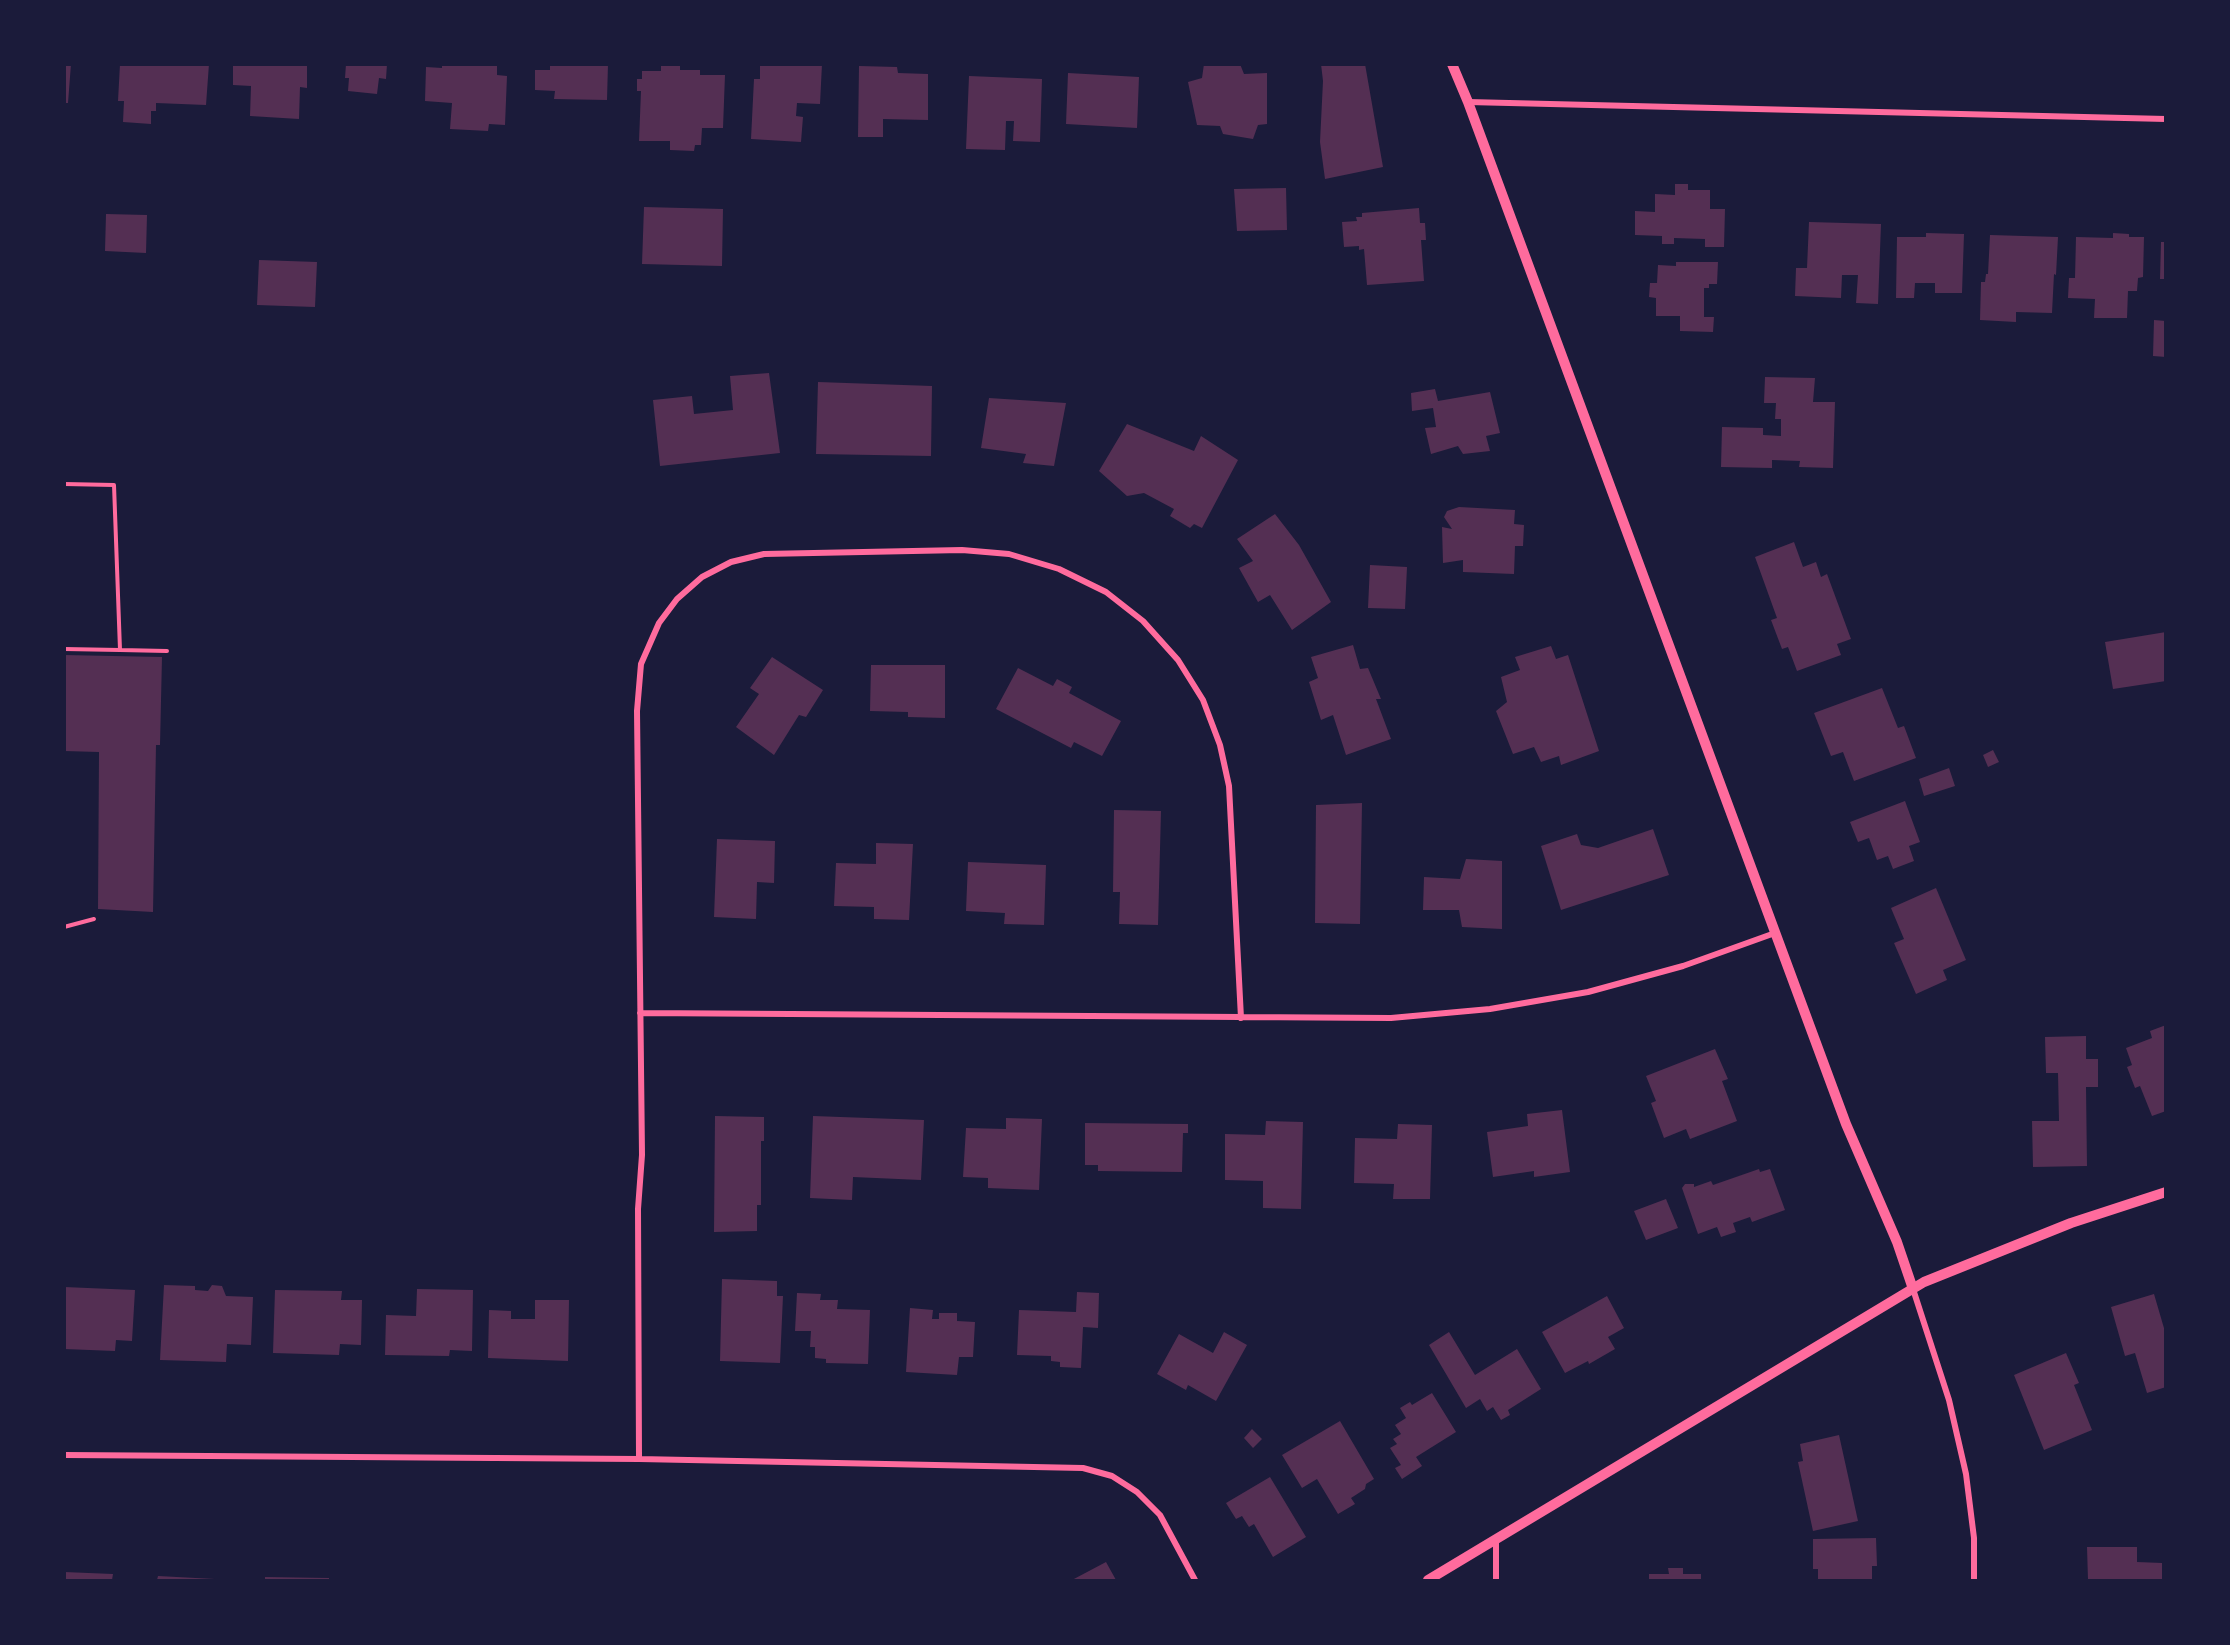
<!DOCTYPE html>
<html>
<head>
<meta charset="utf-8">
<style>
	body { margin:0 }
	#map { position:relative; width:2230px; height:1645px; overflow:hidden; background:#1b1b3a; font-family:"DM Sans",sans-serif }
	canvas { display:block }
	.frame { position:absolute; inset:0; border:66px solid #1b1b3a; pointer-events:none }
</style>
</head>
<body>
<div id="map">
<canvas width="2230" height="1645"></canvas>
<div class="frame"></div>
</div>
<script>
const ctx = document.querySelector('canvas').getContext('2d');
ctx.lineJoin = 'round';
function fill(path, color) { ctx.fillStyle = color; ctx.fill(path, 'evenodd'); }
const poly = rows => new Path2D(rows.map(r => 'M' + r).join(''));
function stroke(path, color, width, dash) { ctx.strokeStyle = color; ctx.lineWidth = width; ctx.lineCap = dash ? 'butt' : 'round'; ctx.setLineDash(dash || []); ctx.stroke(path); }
fill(poly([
	[64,64,71,64,68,103,64,103],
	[120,64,209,64,206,105,156,103,156,111,151,111,151,124,123,122,124,101,118,101],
	[233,64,307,64,307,88,300,87,299,119,250,116,251,86,233,85],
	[346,64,387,64,386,79,379,78,377,94,348,91,349,78,345,78],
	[442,64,497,64,497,75,507,76,505,125,489,124,488,131,450,129,452,103,425,101,426,67,442,68],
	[550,64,608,64,607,100,554,99,555,91,535,90,535,70,550,70],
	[760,64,822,64,820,104,797,103,796,116,803,117,801,142,751,139,754,79,760,79],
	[1204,64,1240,64,1244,74,1267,73,1267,124,1258,125,1253,139,1223,134,1220,126,1197,125,1188,82,1202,78],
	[1321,64,1365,64,1383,167,1325,179,1320,142,1323,81],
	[661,65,680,65,680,70,700,70,700,75,725,75,723,128,702,128,701,145,695,145,694,151,670,150,670,141,639,141,641,91,637,91,637,79,642,79,642,71,661,71],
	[859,66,897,67,898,73,928,74,928,120,883,119,883,137,858,137],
	[1068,73,1139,77,1137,128,1066,124],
	[969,76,1042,79,1040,142,1013,141,1014,121,1006,121,1005,150,966,149],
	[1675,184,1688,184,1688,190,1710,190,1710,209,1725,209,1724,247,1705,247,1705,239,1674,238,1674,244,1662,244,1662,236,1635,235,1635,211,1655,212,1655,194,1675,195],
	[1286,188,1287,230,1237,231,1234,189],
	[644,207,723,209,722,266,642,264],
	[1419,208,1420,223,1425,223,1426,240,1421,240,1424,281,1367,285,1364,249,1359,250,1359,246,1344,247,1342,222,1357,221,1356,217,1362,217,1362,213],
	[106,214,147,215,146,253,105,251],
	[1809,222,1881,224,1878,304,1856,303,1858,275,1842,275,1841,298,1795,296,1796,268,1807,268],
	[1926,233,1964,234,1962,293,1935,293,1935,283,1915,283,1914,298,1896,298,1897,237,1926,237],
	[2113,233,2129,234,2129,237,2144,237,2143,277,2138,278,2137,291,2128,291,2127,318,2094,318,2095,299,2068,298,2069,278,2075,278,2076,237,2113,238],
	[1990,235,2058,237,2056,275,2054,274,2052,313,2016,312,2016,322,1980,320,1981,282,1985,282,1986,274,1988,274],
	[2161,242,2166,242,2166,279,2160,279],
	[259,260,317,262,315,307,257,305],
	[1676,262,1718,262,1717,284,1709,284,1709,288,1704,288,1704,317,1714,317,1713,332,1680,331,1680,316,1656,316,1656,298,1649,297,1650,283,1657,283,1658,265,1676,266],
	[2154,320,2166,321,2166,357,2153,356],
	[769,373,780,453,660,466,653,400,692,396,694,414,733,410,730,376],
	[1765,377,1815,378,1813,402,1835,402,1833,468,1799,467,1800,461,1772,460,1772,468,1721,467,1722,427,1763,428,1763,435,1781,436,1781,419,1775,419,1776,403,1764,403],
	[818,382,932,386,931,456,816,454],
	[1435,389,1438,401,1490,392,1500,433,1486,436,1490,451,1463,454,1458,446,1431,454,1425,428,1436,427,1433,408,1412,411,1411,393],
	[989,398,1066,403,1054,466,1023,463,1026,454,981,448],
	[1127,424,1194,451,1201,436,1238,460,1202,528,1194,524,1190,528,1170,516,1174,509,1144,493,1127,496,1099,471],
	[1459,507,1515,510,1514,524,1524,525,1523,546,1515,546,1514,574,1463,572,1463,560,1443,563,1442,527,1452,529,1444,517,1447,511],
	[1275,514,1299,545,1331,602,1292,630,1270,595,1258,602,1239,568,1253,561,1237,539],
	[1794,542,1803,567,1816,562,1821,577,1827,574,1851,639,1837,644,1841,655,1797,671,1788,647,1782,649,1771,620,1777,618,1755,557],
	[1370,565,1407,567,1405,609,1368,608],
	[2166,632,2166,681,2113,689,2105,642],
	[1353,645,1360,669,1368,668,1381,699,1376,699,1391,739,1346,755,1333,715,1321,720,1309,682,1318,678,1311,657],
	[1551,646,1556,659,1568,655,1599,751,1561,765,1559,756,1541,762,1534,747,1513,754,1496,711,1507,702,1501,677,1520,670,1515,657],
	[64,655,162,657,160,745,156,745,153,912,98,909,99,752,64,751],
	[772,657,823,690,806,717,799,715,774,755,736,727,759,694,750,688],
	[871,665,945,665,945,718,908,717,908,712,870,711],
	[1018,668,1053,686,1057,679,1072,687,1069,693,1121,721,1102,756,1074,742,1071,748,996,709],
	[1882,688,1898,728,1904,726,1916,758,1854,781,1843,752,1831,756,1814,713],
	[1993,750,1999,762,1988,767,1983,755],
	[1949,768,1955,786,1924,796,1919,779],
	[1905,801,1920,842,1909,846,1914,861,1893,869,1888,856,1877,860,1869,838,1858,842,1850,822],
	[1362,803,1360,924,1315,923,1316,805],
	[1114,810,1161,811,1158,925,1119,924,1120,892,1113,892],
	[1653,829,1669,875,1561,910,1541,846,1577,834,1581,845,1598,848],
	[717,839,775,841,774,883,757,882,756,919,714,917],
	[876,843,913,844,909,920,874,919,874,907,834,906,836,863,876,864],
	[1466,859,1502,861,1502,929,1462,927,1459,910,1423,910,1424,877,1460,879],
	[968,862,1046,865,1044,925,1004,924,1005,913,966,911],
	[1936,888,1966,960,1943,970,1947,980,1916,994,1894,943,1904,939,1891,908],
	[2166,1025,2166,1111,2152,1116,2140,1086,2135,1088,2127,1067,2132,1065,2126,1048,2152,1038,2150,1031],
	[2086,1036,2086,1059,2098,1059,2098,1087,2086,1087,2087,1166,2033,1167,2032,1121,2059,1121,2058,1073,2046,1073,2045,1037],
	[1715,1049,1728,1079,1722,1081,1737,1121,1690,1139,1686,1129,1664,1138,1651,1103,1656,1101,1646,1076],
	[1562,1110,1570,1172,1534,1177,1534,1171,1493,1177,1487,1132,1528,1126,1527,1114],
	[715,1116,764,1117,764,1141,761,1141,761,1205,757,1205,757,1231,714,1232],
	[813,1116,924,1120,921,1180,853,1177,852,1200,810,1198],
	[1006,1118,1042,1119,1039,1190,988,1188,988,1178,963,1177,966,1128,1006,1129],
	[1266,1121,1303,1122,1301,1209,1263,1208,1263,1181,1225,1180,1225,1134,1265,1135],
	[1085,1123,1188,1124,1188,1133,1183,1133,1182,1172,1098,1171,1098,1165,1085,1165],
	[1398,1124,1432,1125,1430,1199,1393,1199,1394,1184,1354,1183,1355,1138,1397,1139],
	[1759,1169,1760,1172,1770,1169,1785,1210,1752,1222,1750,1217,1733,1223,1736,1232,1721,1237,1717,1227,1698,1234,1682,1188,1685,1184,1694,1184,1694,1187,1711,1181,1713,1185],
	[1666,1199,1678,1228,1646,1240,1634,1211],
	[722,1279,777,1281,777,1296,783,1296,780,1363,720,1361],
	[164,1285,195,1286,195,1290,208,1291,212,1285,222,1286,226,1296,253,1297,251,1345,227,1344,226,1362,160,1360],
	[64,1287,135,1290,132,1341,116,1340,115,1351,64,1349],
	[417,1289,473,1290,472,1351,450,1350,449,1356,385,1355,386,1315,416,1316],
	[275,1290,342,1291,341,1300,362,1300,361,1345,340,1344,339,1355,273,1353],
	[1077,1292,1099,1293,1098,1328,1083,1327,1081,1368,1060,1367,1060,1362,1051,1361,1051,1356,1017,1355,1019,1310,1076,1312],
	[797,1293,821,1294,820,1300,838,1300,837,1309,870,1310,868,1364,826,1363,826,1359,815,1358,815,1347,810,1347,811,1331,795,1331],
	[2154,1294,2166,1335,2166,1387,2147,1393,2135,1353,2125,1356,2111,1307],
	[1607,1296,1624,1328,1608,1337,1615,1349,1589,1364,1588,1361,1565,1373,1542,1332],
	[535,1300,569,1300,568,1361,488,1358,489,1310,511,1311,511,1319,535,1319],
	[910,1308,933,1310,932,1319,939,1319,939,1313,957,1313,957,1321,975,1322,973,1357,959,1357,957,1375,906,1372],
	[1224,1332,1247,1345,1216,1401,1188,1385,1186,1390,1157,1374,1179,1334,1213,1353],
	[1449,1332,1475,1375,1517,1349,1541,1389,1508,1410,1510,1415,1501,1420,1493,1407,1487,1411,1480,1399,1466,1408,1429,1345],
	[2066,1353,2079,1383,2074,1385,2092,1430,2044,1450,2014,1375],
	[1432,1393,1456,1432,1416,1457,1422,1466,1402,1479,1395,1468,1401,1465,1390,1448,1397,1444,1393,1439,1401,1434,1395,1425,1406,1418,1400,1408,1410,1402,1412,1405],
	[1340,1421,1374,1479,1366,1484,1365,1489,1351,1498,1355,1504,1338,1514,1317,1479,1302,1488,1282,1455],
	[1252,1429,1262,1439,1253,1448,1244,1438],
	[1839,1435,1858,1521,1813,1531,1798,1462,1803,1461,1800,1444],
	[1270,1477,1306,1537,1273,1557,1254,1524,1249,1527,1242,1516,1236,1519,1226,1503],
	[1876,1538,1877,1566,1872,1566,1872,1580,1818,1580,1818,1569,1813,1569,1813,1539],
	[2087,1547,2137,1547,2137,1562,2162,1563,2162,1580,2088,1580],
	[1106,1562,1116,1580,1072,1580],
	[1668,1568,1683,1568,1683,1574,1701,1574,1701,1580,1649,1580,1649,1574,1669,1574],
	[64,1572,113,1574,112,1580,64,1580],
	[158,1576,215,1579,215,1580,157,1580],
	[265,1577,329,1578,329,1580,265,1580]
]), '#542f53');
stroke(poly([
	[64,484,114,485,120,650,167,651],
	[64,649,120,650],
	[64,927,94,919]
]), '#ff6b9d', 4);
stroke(poly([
	[1468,102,2166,119],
	[640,1013,1391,1018,1490,1009,1588,992,1683,966,1775,933],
	[1913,1289,1949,1400,1966,1474,1974,1538,1974,1580],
	[64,1455,639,1459,1083,1468,1112,1476,1137,1492,1160,1515,1195,1580],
	[639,1459,638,1209,642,1155,637,711,641,664,659,623,677,599,702,577,731,562,764,554,962,550,1009,554,1059,569,1106,592,1143,621,1178,660,1203,700,1220,745,1229,786,1241,1018],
	[1496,1580,1496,1540]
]), '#ff6b9d', 6);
stroke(poly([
	[1452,64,1468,102,1846,1124,1897,1242,1913,1289],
	[1428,1580,1924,1282,2071,1223,2166,1192]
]), '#ff6b9d', 10);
</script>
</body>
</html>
